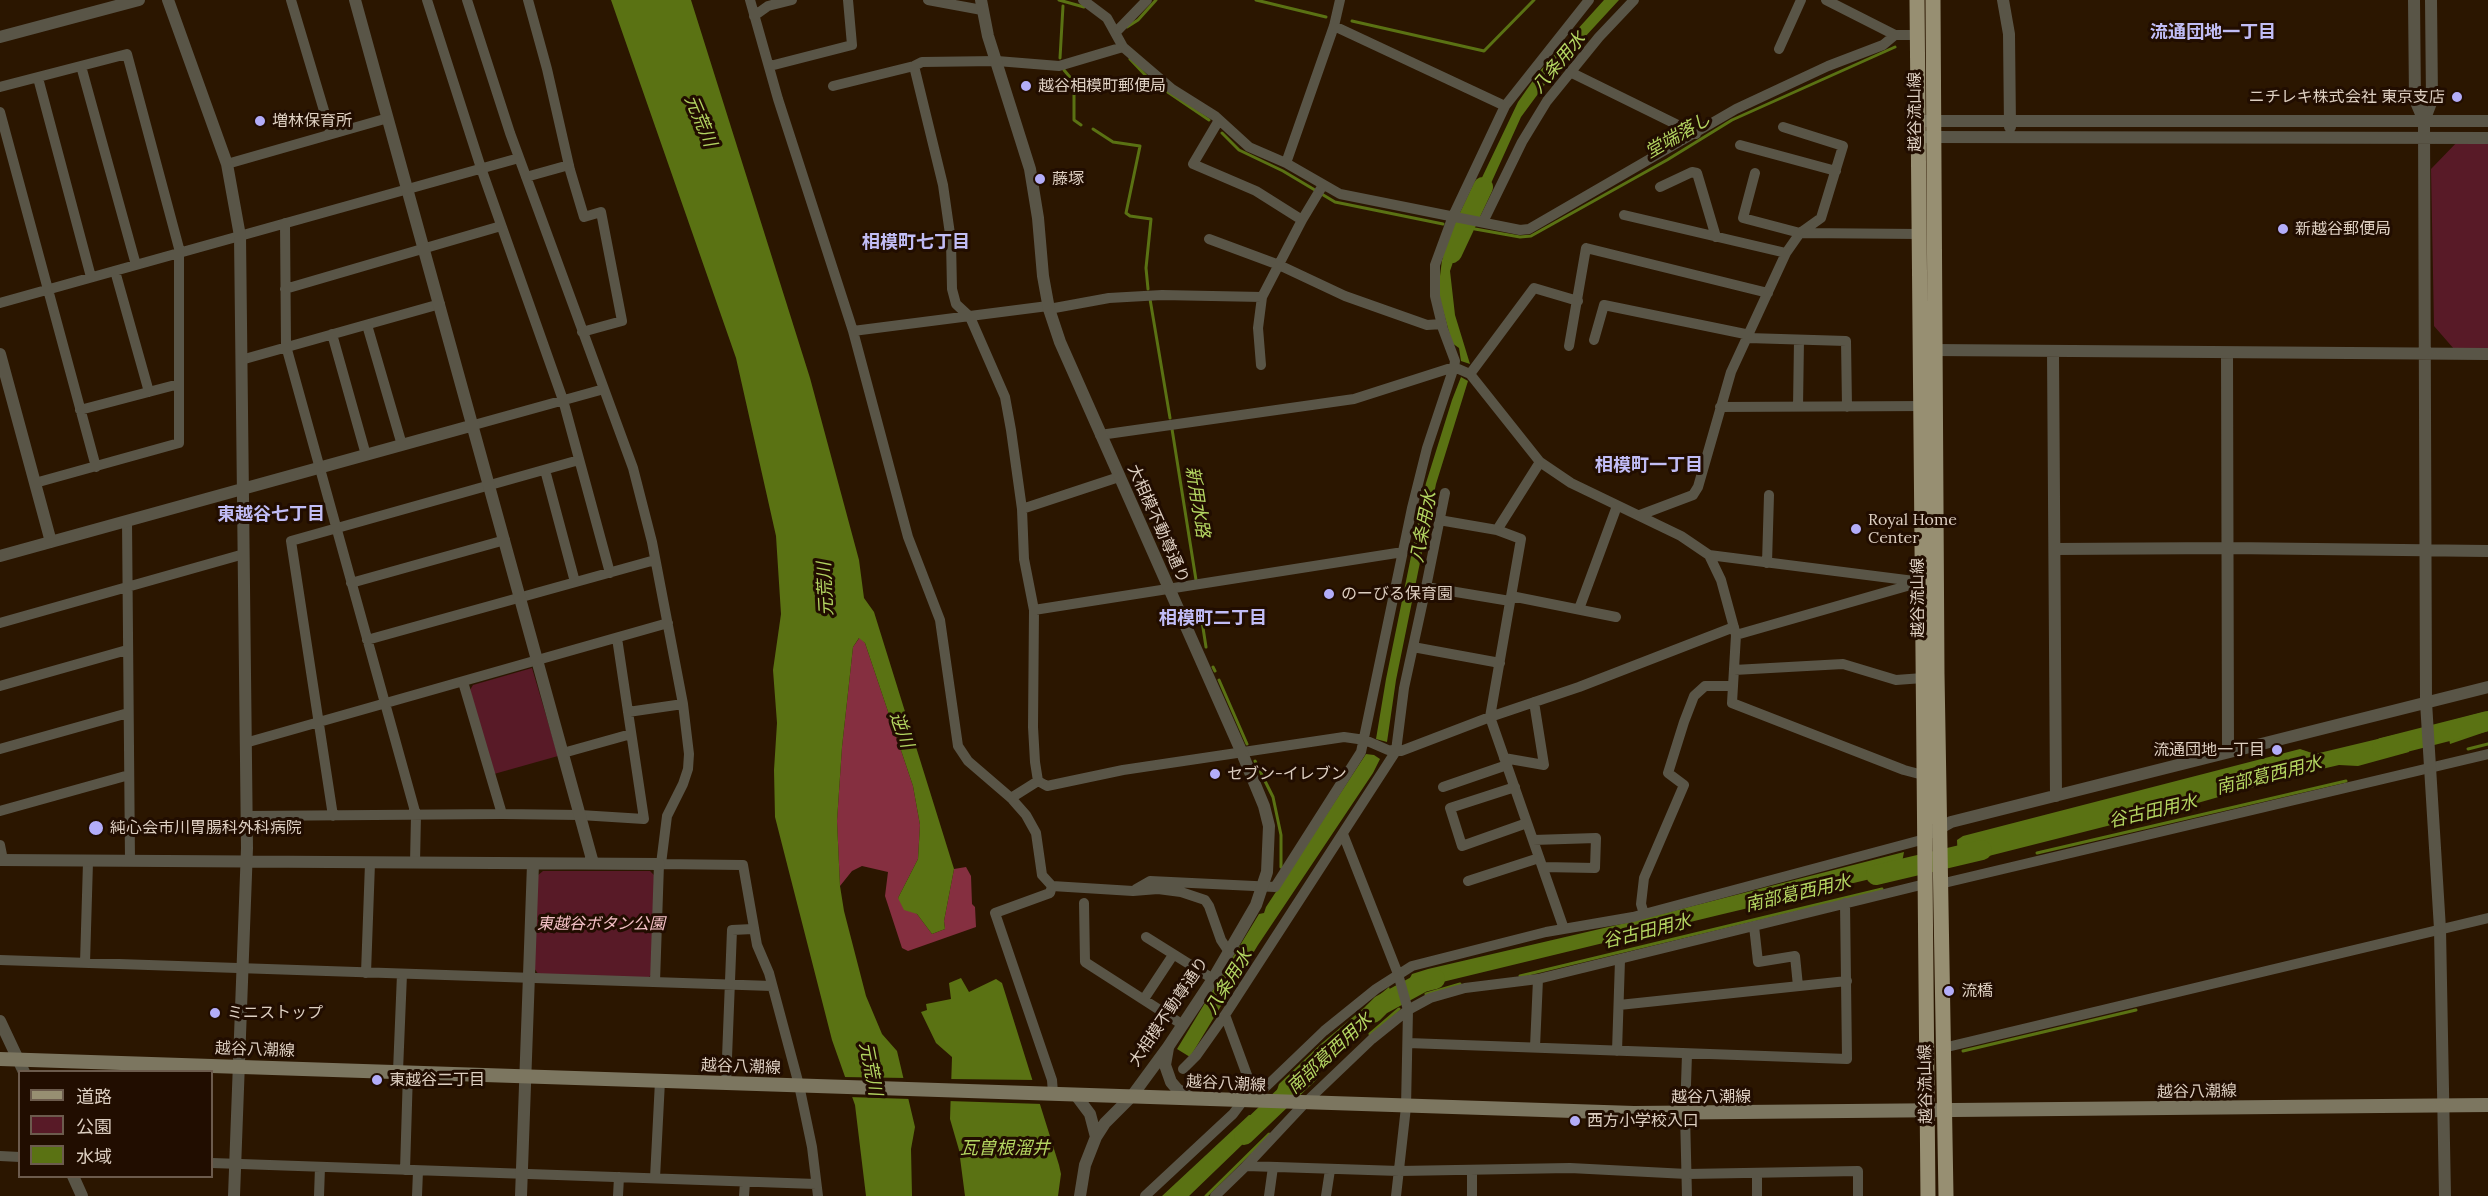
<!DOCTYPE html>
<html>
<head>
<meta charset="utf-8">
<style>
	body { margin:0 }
	#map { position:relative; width:2488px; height:1196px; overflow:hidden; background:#2b1600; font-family:Lora,"Noto Sans JP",serif }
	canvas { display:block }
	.legend { position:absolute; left:18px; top:1070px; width:195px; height:108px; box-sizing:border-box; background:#210d00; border:2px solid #6c5b4d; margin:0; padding:8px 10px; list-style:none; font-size:18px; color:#ddcfc1 }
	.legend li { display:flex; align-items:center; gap:12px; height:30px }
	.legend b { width:30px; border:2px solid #6c5b4d }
</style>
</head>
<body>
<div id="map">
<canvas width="2488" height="1196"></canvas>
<ul class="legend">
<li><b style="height:8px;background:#978f72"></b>道路</li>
<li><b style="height:16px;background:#581a27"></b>公園</li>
<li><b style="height:16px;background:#5a7213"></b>水域</li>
</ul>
</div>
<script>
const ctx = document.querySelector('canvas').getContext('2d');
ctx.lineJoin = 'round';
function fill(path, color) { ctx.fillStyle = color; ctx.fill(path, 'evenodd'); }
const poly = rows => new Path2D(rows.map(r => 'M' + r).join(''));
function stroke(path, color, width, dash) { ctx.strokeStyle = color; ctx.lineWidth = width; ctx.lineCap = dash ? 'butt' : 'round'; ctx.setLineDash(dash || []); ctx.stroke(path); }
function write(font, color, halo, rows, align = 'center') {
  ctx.font = font + ' Lora,"Noto Sans JP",serif'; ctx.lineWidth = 6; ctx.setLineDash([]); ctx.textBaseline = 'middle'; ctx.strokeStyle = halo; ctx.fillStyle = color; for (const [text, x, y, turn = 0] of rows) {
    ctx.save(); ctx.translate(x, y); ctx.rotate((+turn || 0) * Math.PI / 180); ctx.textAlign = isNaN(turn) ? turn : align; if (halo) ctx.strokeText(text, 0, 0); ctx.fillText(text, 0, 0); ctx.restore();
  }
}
fill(poly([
	[2460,139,2488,140,2488,348,2454,349,2434,326,2431,169],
	[532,668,558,756,494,774,470,690,473,685],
	[543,871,650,871,655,876,652,974,648,978,539,975,534,968,537,876]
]), '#581a27');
fill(poly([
	[860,637,865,643,913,786,920,825,918,859,898,898,917,914,932,934,945,929,944,921,954,869,966,867,971,876,972,904,975,907,976,927,908,951,902,948,885,896,888,872,862,866,852,871,840,886,837,821,842,747,853,647]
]), '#852f40');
fill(poly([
	[611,0,691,0,810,378,859,560,864,598,874,612,954,869,944,921,945,929,932,934,917,914,904,910,898,898,918,859,920,825,913,786,865,643,859,638,853,647,842,747,837,821,840,886,844,911,866,996,882,1034,897,1051,915,1127,911,1149,912,1196,866,1196,855,1105,832,1040,775,817,774,770,777,723,773,670,781,614,776,536,736,358],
	[1604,0,1619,0,1560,64,1521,117,1478,212,1467,209,1518,102,1539,72],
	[1454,230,1467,232,1456,253,1450,271,1455,315,1470,364,1461,361,1459,348,1452,343,1438,292,1442,260],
	[1461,377,1468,381,1436,484,1396,680,1387,742,1376,739,1386,679,1426,483,1452,400],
	[2484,712,2488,712,2488,731,2450,744,2446,722],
	[2407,732,2409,752,2358,766,2339,765,2296,775,2194,804,1969,861,1958,862,1957,840,1963,836,2300,749,2315,754],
	[1366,754,1374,755,1380,759,1373,773,1258,945,1190,1057,1177,1049,1259,914,1264,913,1266,907],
	[1904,852,1900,873,1890,877,1883,876,1719,915,1430,985,1414,994,1410,978,1412,974,1428,969,1634,921],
	[961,978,969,992,996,979,1002,983,1059,1165,1061,1174,1058,1196,965,1196,959,1150,950,1119,952,1057,936,1043,921,1012,927,1010,926,1004,951,999,949,983],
	[1389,987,1395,1003,1349,1041,1299,1090,1277,1090,1279,1084,1322,1043],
	[1249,1115,1271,1117,1189,1196,1162,1196]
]), '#5a7213');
fill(poly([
	[842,1077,906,1078,911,1099,849,1097],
	[949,1079,1036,1080,1043,1104,948,1101]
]), '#2b1600');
stroke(poly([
	[1059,0,1084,7],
	[1256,0,1326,17],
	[1352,21,1484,51,1534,0],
	[1127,27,1138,20,1156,0],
	[1060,58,1063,6],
	[1130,59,1150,80,1209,120],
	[1064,70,1074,82,1074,120,1081,125],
	[1093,129,1113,142,1140,146,1126,213,1130,216,1151,219,1146,268,1148,289],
	[1222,133,1239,150,1283,171,1335,202,1443,224],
	[1475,229,1520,237,1531,236,1667,160,1732,120,1895,47],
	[1150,299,1170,418],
	[1172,429,1196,580],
	[1201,615,1206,647],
	[1213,667,1215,671],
	[1219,680,1247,744],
	[2468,749,2488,744],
	[1255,761,1273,797,1281,835,1281,867,1284,869],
	[2037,853,2346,781],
	[1520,976,1882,889],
	[1426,994,1460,984],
	[1370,1034,1399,1009],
	[1963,1051,2136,1010],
	[1206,1196,1269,1134]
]), '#5a7213', 3);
stroke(poly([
	[1452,253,1483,187],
	[2382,748,2488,721],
	[1876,875,1982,850],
	[1373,1013,1381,1005,1423,982,1435,979],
	[1244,1135,1310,1072]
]), '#5a7213', 20);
stroke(poly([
	[291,0,331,134],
	[427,0,481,168,563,400,610,573],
	[467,0,510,133,633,468,652,542,683,704,689,754,688,769,683,784,667,816,661,864],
	[528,0,547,69,570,170,584,217,601,212,622,321,582,332],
	[750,0,778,99,853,331,908,537,940,620,958,746,968,761,1011,798,1026,815,1036,833,1042,875,1052,886,1133,891,1158,889,1181,892,1205,900,1209,906,1221,940,1229,952],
	[928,0,982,10],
	[1083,0,1107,18,1123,47,1172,89,1215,116,1249,147,1286,163,1340,194,1520,230,1529,229,1736,109,1828,66,1883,45,1895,35],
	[1826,0,1895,35,1917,35],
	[754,16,768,6,792,0],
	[1334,26,1505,106],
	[1116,32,1147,0],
	[1779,49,1801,0],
	[81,66,136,265],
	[770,66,852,45,848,0],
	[914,66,943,185,951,241,952,289,956,304,970,317,1005,397,1011,430,1022,509,1024,559,1034,610,1033,727,1035,762,1038,781,1047,786,1123,770,1344,737,1365,740,1388,750,1401,751,1490,717,1579,687,1734,627],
	[1570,72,1696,134],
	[38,78,91,277],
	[833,86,914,66,922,62,997,61,1059,66,1123,47],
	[0,87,127,54,180,252],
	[0,112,96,467],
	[1219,120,1193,164,1256,191,1302,220],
	[1740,145,1836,171],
	[1286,163,1334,26,1340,0],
	[227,164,388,118],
	[1755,173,1743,218,1800,233,1821,218,1843,146,1783,127],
	[526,177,569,165],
	[1660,187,1692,172,1697,173,1716,237],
	[1624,215,1786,253],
	[1483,222,1522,142,1547,101,1599,37,1634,0],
	[285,223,286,346,416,815,415,863],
	[1209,239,1279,265,1345,296,1427,325,1442,324],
	[115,271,149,392],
	[285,289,501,226],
	[0,303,519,158],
	[1049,309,1109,298,1162,295,1262,297],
	[367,325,402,445],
	[853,331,1048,306],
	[332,334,366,455],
	[1748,338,1846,341,1847,407],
	[1594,340,1604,305,1750,335],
	[1569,346,1586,248,1768,293],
	[241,360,440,304],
	[1261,365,1258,328,1262,297,1302,220,1323,185],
	[1470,374,1534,288,1578,301],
	[1720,407,1927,406],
	[1798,407,1799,340],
	[80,410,179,384],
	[474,425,604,389],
	[1100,435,1354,399,1454,367,1470,374,1540,462,1571,483,1681,536,1709,555,1922,582],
	[545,470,575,582],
	[35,483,179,443,179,253],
	[1022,509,1119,477],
	[1640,515,1693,495,1698,487,1731,372,1786,253,1800,233,1919,234],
	[1439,520,1497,530,1521,539,1490,717,1564,929],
	[127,521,130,861],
	[1497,530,1540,462],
	[1709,555,1721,580,1736,635,1732,703,1904,770,1923,775],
	[1767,563,1769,495],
	[351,583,505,540],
	[1426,587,1445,493],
	[1511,596,1616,617],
	[1579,609,1617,506],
	[1034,610,1403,552],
	[0,623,244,554],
	[1736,635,1914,584],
	[367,640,655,560],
	[1413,647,1500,663],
	[1734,670,1843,664,1896,680,1923,678],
	[463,682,502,814],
	[0,686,127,650],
	[628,712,683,704],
	[245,743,668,623],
	[0,749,128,713],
	[563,753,631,734],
	[1504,758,1544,765,1534,702],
	[1443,787,1507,765],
	[1515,787,1450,808,1462,846,1527,823],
	[1011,798,1038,781],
	[0,811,129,775],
	[246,816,502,814,580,815,644,819,617,638],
	[333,816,291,541,579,460],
	[1343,834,1398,974,1408,1010,1406,1107,1396,1196],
	[1533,840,1596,838,1595,868,1543,867],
	[0,845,3,860],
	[1468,881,1539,858],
	[1940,884,2488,754],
	[1052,886,1050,893,995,913,1052,1080,1053,1093],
	[1136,889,1150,881,1275,887,1361,752,1412,508,1427,448,1454,367,1455,361,1443,329,1435,296,1435,265,1453,216,1505,106,1589,0],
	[1084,903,1085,962,1183,1025],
	[1644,914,1641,904,1644,878,1684,785,1668,773,1684,722,1694,696,1705,686,1732,686],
	[1754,926,1758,962,1795,956,1798,986],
	[1146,937,1213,979],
	[0,960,772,986],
	[85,963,88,862],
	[366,973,370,863],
	[655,982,659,864,743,865,757,945,769,973,799,1085,812,1147,818,1196],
	[1144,999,1173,955],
	[1619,1005,1847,981],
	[1408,1043,1847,1059,1845,903],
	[1535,1047,1538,979,1925,884],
	[1943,1048,2488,918],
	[1617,1051,1620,960],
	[1183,1069,1196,1056,1225,1015],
	[398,1071,402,974],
	[726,1083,732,930,753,929],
	[1255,1097,1225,1015,1396,751,1404,688,1426,587,1510,601],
	[1250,1102,1324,1031,1376,989,1412,966,1546,932,1633,917,1925,839],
	[0,1156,20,1157],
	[212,1163,816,1184],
	[1246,1166,1304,1104,1372,1039,1408,1010,1430,998,1465,988,1538,979],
	[405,1170,408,1072],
	[1472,1171,1472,1196],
	[1757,1173,1757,1196],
	[655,1178,660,1081],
	[319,1196,320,1167],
	[417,1196,418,1171],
	[618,1196,619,1177],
	[744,1196,745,1182],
	[1145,1196,1233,1114,1242,1102],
	[1215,1196,1246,1166,1399,1171,1570,1168,1687,1174,1858,1171,1858,1196],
	[1269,1196,1273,1167],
	[1326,1196,1330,1170],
	[1687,1196,1685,1114,1687,1054]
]), '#595547', 10);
stroke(poly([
	[168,0,227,164,240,236,247,848,234,1196],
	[355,0,593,863],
	[981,0,988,36,1030,169,1038,218,1043,276,1049,309,1060,342,1242,753,1264,806,1269,826,1267,872,1256,905,1213,979,1168,1047,1132,1096,1105,1123,1096,1137,1085,1165,1080,1196],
	[2003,0,2009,34,2010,127],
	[2414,0,2415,100,2424,121],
	[2431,0,2432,100,2424,121,2426,702,2440,929,2445,1196],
	[0,37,139,0],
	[1925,121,2488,121],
	[1925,137,2488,138],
	[1933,350,2488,354],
	[2053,351,2056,796],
	[2227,353,2228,751],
	[0,354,51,542],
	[2055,549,2229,548,2488,551],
	[0,556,474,425],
	[1933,832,1951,822,2488,687],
	[0,860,659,864],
	[0,1021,24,1072],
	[1168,1048,1165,1065,1171,1082,1177,1089,1193,1099],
	[1075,1094,1090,1114,1096,1137],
	[73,1176,82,1196],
	[521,1196,533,864]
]), '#595547', 12);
stroke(poly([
	[0,1059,1634,1113,2488,1105]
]), '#7c7660', 14);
stroke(poly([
	[1917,0,1928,1196],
	[1933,0,1937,674,1946,1196]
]), '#978f72', 15);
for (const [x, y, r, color] of [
	[1026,86,6,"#b3adf9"],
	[2457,97,6,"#b3adf9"],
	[260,121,6,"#b3adf9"],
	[1040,179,6,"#b3adf9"],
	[2283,229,6,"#b3adf9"],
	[1856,529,6,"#b3adf9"],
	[1329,594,6,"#b3adf9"],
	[2277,750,6,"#b3adf9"],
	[1215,774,6,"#b3adf9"],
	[96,828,8,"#b3adf9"],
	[1949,991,6,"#b3adf9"],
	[215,1013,6,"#b3adf9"],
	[377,1080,6,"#b3adf9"],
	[1575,1121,6,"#b3adf9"]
]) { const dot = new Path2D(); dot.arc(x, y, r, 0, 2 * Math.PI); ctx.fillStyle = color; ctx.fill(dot); stroke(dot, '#210d00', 2); }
write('16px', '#ddcfc1', '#210d00', [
	["越谷相模町郵便局",1038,86],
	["ニチレキ株式会社 東京支店",2445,97,"right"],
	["増林保育所",272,121],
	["藤塚",1052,179],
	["新越谷郵便局",2295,229],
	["Royal Home",1868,520],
	["Center",1868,538],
	["のーびる保育園",1341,594],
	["流通団地一丁目",2265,750,"right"],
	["セブン-イレブン",1227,774],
	["純心会市川胃腸科外科病院",110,828],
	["流橋",1961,991],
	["ミニストップ",227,1013],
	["東越谷二丁目",389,1080],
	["西方小学校入口",1587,1121]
], 'left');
write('16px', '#ddcfc1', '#210d00', [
	["越谷流山線",1915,112,-90],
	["大相模不動尊通り",1158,524,66],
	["越谷流山線",1918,598,-90],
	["大相模不動尊通り",1169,1012,-56],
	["越谷八潮線",255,1050,2],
	["越谷八潮線",741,1067,2],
	["越谷八潮線",1226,1084,3],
	["越谷流山線",1926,1084,-91],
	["越谷八潮線",2197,1092,-1],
	["越谷八潮線",1711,1097]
]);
write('italic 16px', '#f4c1c6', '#210d00', [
	["東越谷ボタン公園",601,924]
]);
write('bold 18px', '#c1bdf6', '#210d00', [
	["流通団地一丁目",2213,33],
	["相模町七丁目",916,243],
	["相模町一丁目",1649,466],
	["東越谷七丁目",271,515],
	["相模町二丁目",1213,619]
]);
write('italic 18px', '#b3d561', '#210d00', [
	["八条用水",1559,63,-50],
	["元荒川",700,121,67],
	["堂端落し",1678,136,-30],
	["新用水路",1197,502,81],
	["八条用水",1424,527,-79],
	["元荒川",826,589,-93],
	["逆川",901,730,70],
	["南部葛西用水",2269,776,-14],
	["谷古田用水",2153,812,-13],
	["南部葛西用水",1798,894,-13],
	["谷古田用水",1647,932,-14],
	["八条用水",1229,982,-58],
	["南部葛西用水",1330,1054,-43],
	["元荒川",870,1069,79],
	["瓦曽根溜井",1005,1149]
]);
</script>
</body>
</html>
